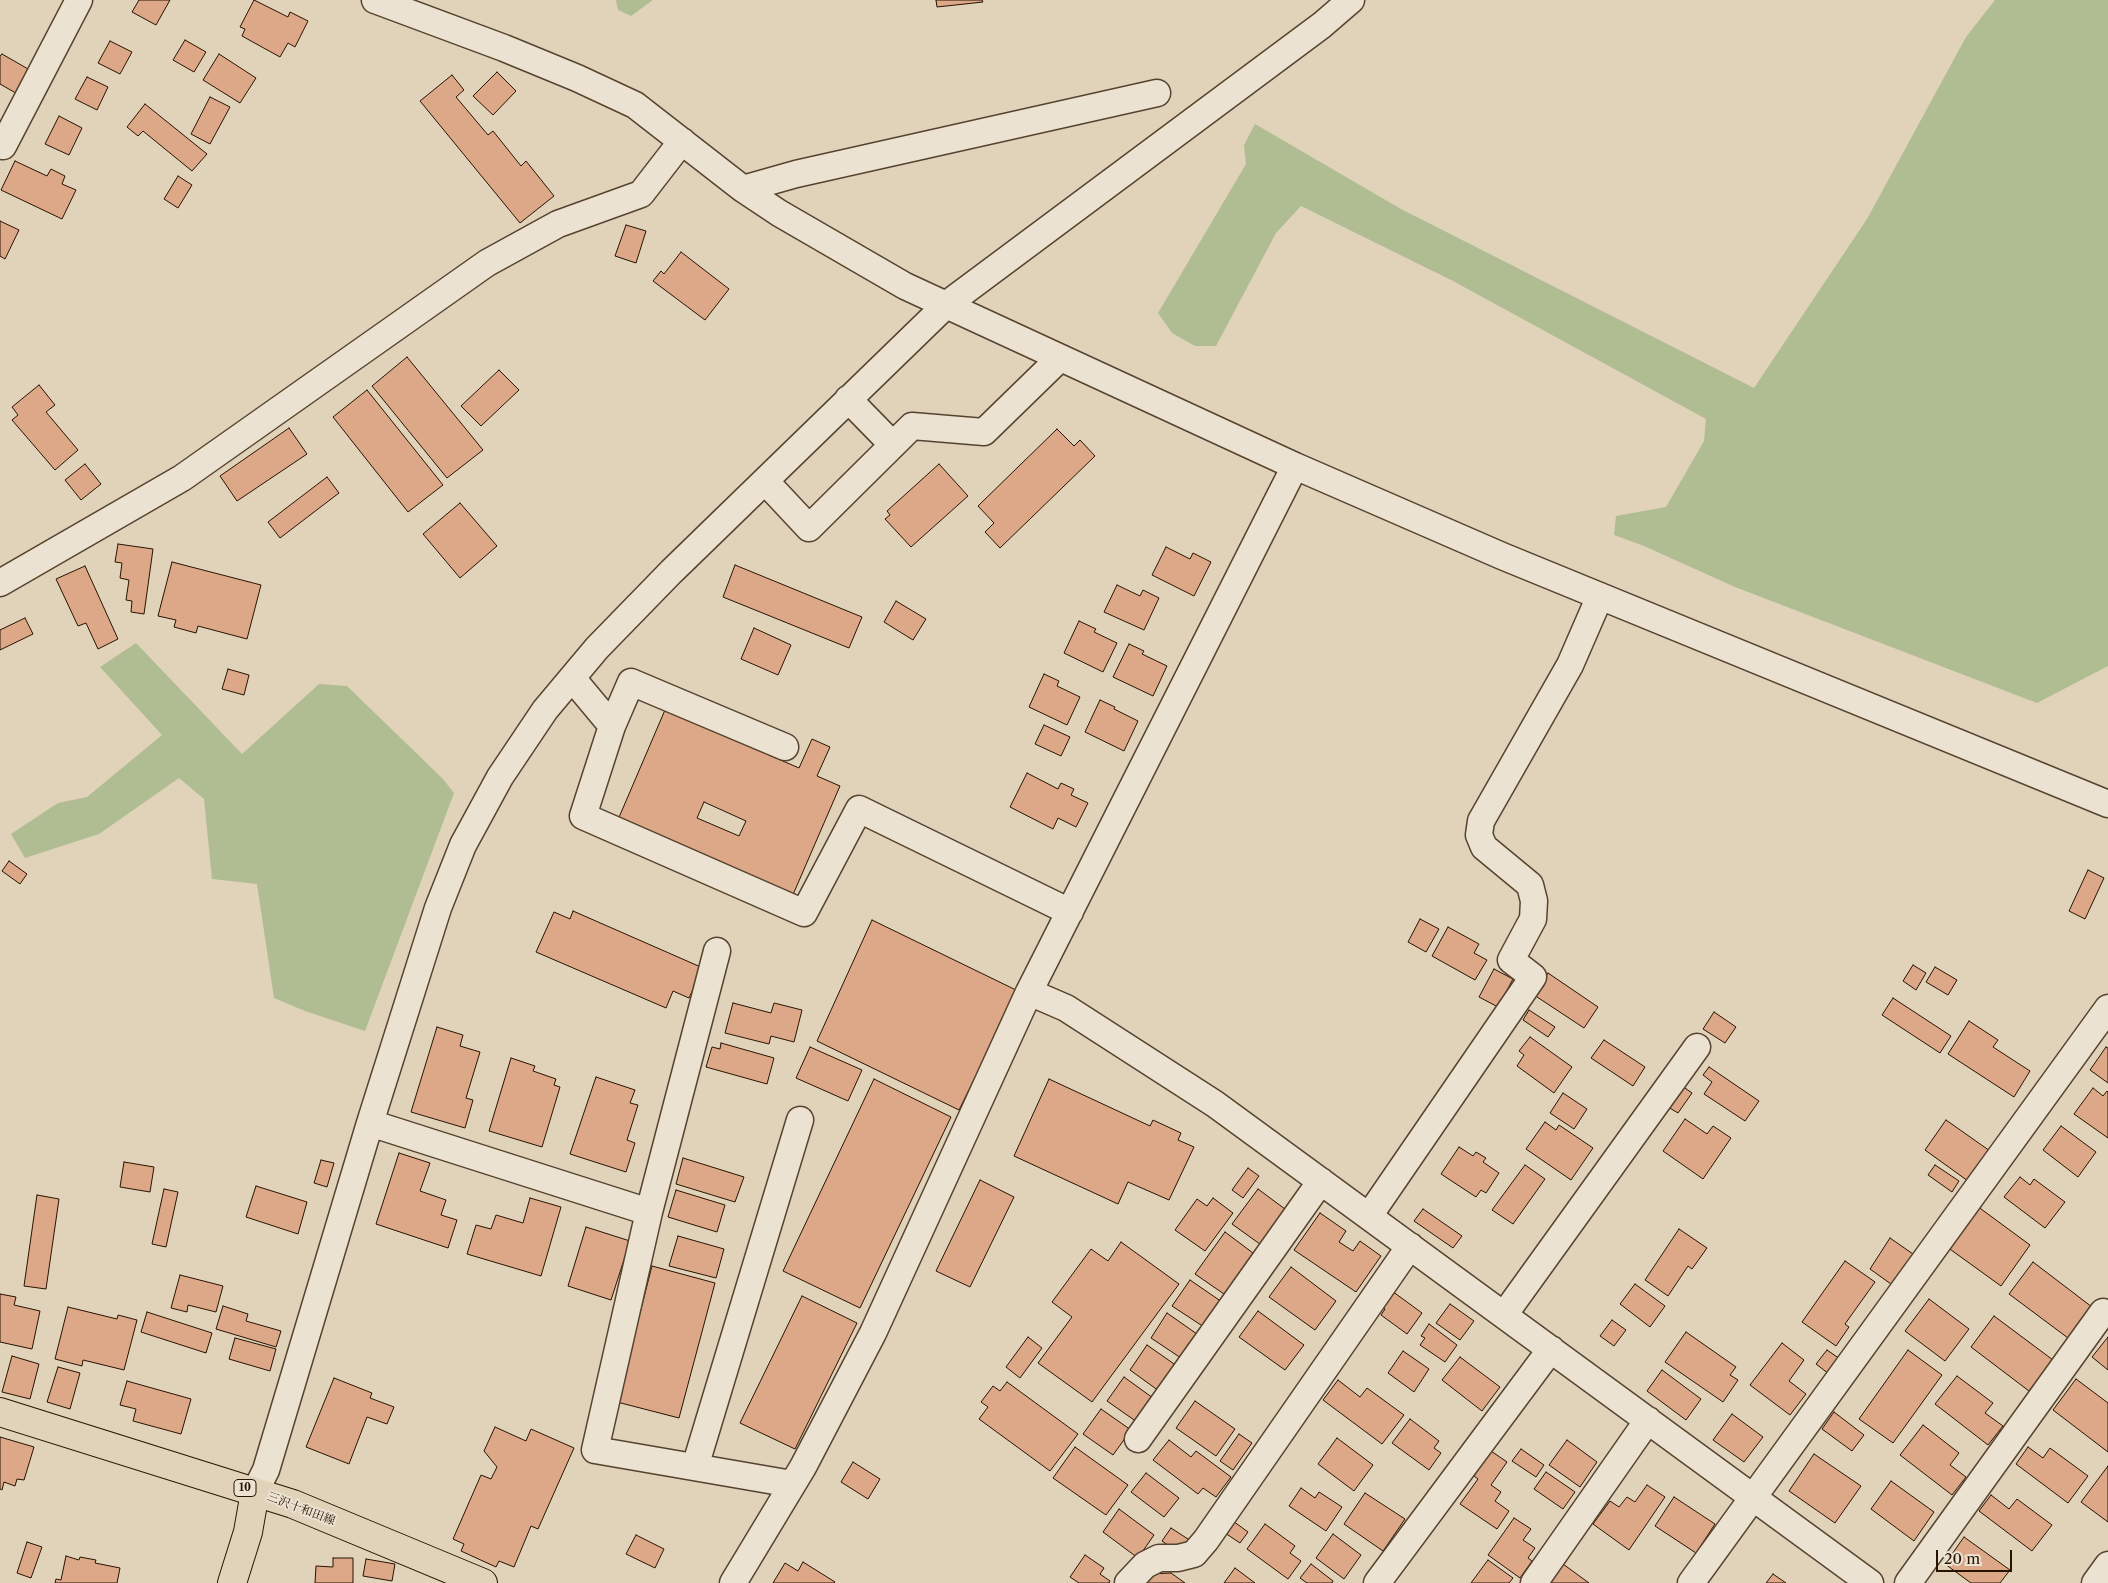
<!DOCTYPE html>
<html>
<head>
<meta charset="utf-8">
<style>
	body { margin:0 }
	#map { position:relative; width:2108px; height:1583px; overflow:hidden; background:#e1d2ba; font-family:"Libre Caslon Text",serif }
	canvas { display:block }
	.scale { position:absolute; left:1936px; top:1550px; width:76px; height:22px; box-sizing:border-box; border:2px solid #281301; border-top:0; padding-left:6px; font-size:15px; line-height:18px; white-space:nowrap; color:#281301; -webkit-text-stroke:4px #ece2d2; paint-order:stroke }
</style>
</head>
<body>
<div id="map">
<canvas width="2108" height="1583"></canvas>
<div class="scale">20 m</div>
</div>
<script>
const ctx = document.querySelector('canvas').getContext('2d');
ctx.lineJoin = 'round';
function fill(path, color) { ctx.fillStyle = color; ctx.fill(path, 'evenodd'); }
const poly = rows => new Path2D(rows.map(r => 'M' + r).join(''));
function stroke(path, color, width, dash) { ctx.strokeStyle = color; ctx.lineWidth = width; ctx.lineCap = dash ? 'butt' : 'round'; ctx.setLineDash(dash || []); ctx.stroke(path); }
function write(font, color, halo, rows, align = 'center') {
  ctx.font = font + ' "Libre Caslon Text","Noto Serif JP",serif'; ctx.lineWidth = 4; ctx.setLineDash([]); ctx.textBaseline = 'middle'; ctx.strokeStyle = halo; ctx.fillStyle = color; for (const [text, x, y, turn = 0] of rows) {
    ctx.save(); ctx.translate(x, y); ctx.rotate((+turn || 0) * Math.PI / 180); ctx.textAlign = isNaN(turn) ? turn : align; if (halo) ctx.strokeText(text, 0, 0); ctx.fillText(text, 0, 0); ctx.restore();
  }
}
fill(poly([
	[616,0,653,0,631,16,618,10],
	[1995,0,2108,0,2108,666,2037,703,1735,587,1644,546,1614,535,1616,516,1666,507,1704,441,1706,419,1453,281,1301,206,1276,233,1216,346,1195,346,1172,333,1158,313,1246,164,1244,145,1255,124,1401,209,1754,388,1867,219,1966,37],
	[136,643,242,754,319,684,347,686,443,779,454,793,365,1031,305,1011,274,998,257,884,212,879,204,799,179,778,99,834,25,858,11,834,58,803,87,797,162,735,100,667]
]), '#b0bd92');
const building = poly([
	[139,0,170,0,156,25,132,12,139,0],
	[254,0,288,17,290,12,308,21,295,47,288,43,280,57,242,36,245,29,240,27,254,0],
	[936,0,982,0,983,2,937,7,936,0],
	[185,40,206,52,194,72,173,60,185,40],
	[110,41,132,52,120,74,98,63,110,41],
	[2,54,35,73,21,96,0,84,0,56,2,54],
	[219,54,256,78,240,103,203,80,219,54],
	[497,72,516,91,493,115,473,96,497,72],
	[452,75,464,90,456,97,488,135,493,131,521,166,526,161,554,196,520,223,420,101,452,75],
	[87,77,108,87,97,110,75,99,87,77],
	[210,97,230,107,210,144,191,134,210,97],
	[145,104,207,154,192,171,143,131,138,136,127,127,145,104],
	[59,116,82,128,69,155,45,144,59,116],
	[15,161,47,176,51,169,65,176,62,184,76,190,62,219,1,190,15,161],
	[178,176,192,185,178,208,164,199,178,176],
	[0,221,19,230,5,259,0,256,0,221],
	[626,225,646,231,636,263,615,256,626,225],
	[681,252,729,289,705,320,653,281,661,271,664,274,681,252],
	[407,357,483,450,447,478,372,386,407,357],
	[499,370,519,390,481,426,461,406,499,370],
	[39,385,55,405,46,412,78,450,55,470,12,420,18,415,12,407,39,385],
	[367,390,443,485,408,512,333,417,367,390],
	[289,428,307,454,237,501,220,476,289,428],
	[1057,429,1074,446,1080,440,1095,456,1000,548,985,532,994,523,978,506,1057,429],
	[85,464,101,484,81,500,65,480,85,464],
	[939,464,968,496,911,547,885,519,890,515,887,511,939,464],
	[327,477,339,493,280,538,268,522,327,477],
	[460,503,497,546,460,578,423,534,460,503],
	[118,544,153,549,144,614,131,612,132,601,126,600,129,580,120,578,122,563,115,562,118,544],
	[1166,547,1190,559,1193,553,1211,562,1194,596,1152,575,1166,547],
	[172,562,261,585,247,639,198,626,196,633,174,627,176,620,158,616,172,562],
	[735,565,862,617,849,648,723,597,735,565],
	[85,566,118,639,98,649,86,623,78,626,56,579,85,566],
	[1117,585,1140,596,1143,590,1159,598,1144,630,1104,612,1117,585],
	[896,601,926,619,913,640,884,622,896,601],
	[25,618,33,634,0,650,0,630,25,618],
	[1079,621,1096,629,1094,632,1117,643,1103,672,1064,653,1079,621],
	[754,628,791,645,778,675,741,659,754,628],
	[1129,644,1144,651,1142,654,1167,666,1153,696,1113,677,1129,644],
	[228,669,249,675,244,695,222,689,228,669],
	[1044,674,1059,681,1057,686,1080,697,1067,725,1029,707,1044,674],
	[1100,700,1115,707,1114,709,1138,721,1124,751,1085,732,1100,700],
	[665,710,799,768,812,739,830,747,817,776,840,786,792,897,617,822,665,710],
	[704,802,746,821,739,836,697,818,704,802],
	[1044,725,1070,737,1061,756,1035,744,1044,725],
	[1027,773,1058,789,1061,783,1074,789,1071,795,1088,803,1076,827,1058,818,1053,829,1010,807,1027,773],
	[9,861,27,874,20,884,2,871,9,861],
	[2088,870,2104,878,2085,919,2069,911,2088,870],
	[573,911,703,968,689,998,673,991,666,1008,536,952,554,912,570,919,573,911],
	[1420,919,1439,929,1426,952,1408,942,1420,919],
	[872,920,1018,991,959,1110,817,1041,872,920],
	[1448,927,1479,944,1474,953,1487,960,1475,980,1432,956,1448,927],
	[1913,965,1926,973,1916,990,1903,981,1913,965],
	[1935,967,1957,980,1948,995,1926,982,1935,967],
	[1494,969,1513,979,1498,1007,1479,997,1494,969],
	[1548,973,1598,1007,1584,1028,1534,995,1548,973],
	[1893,998,1951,1036,1940,1053,1882,1015,1893,998],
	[733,1003,771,1013,774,1003,802,1010,794,1042,771,1036,769,1044,725,1033,733,1003],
	[1529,1010,1555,1027,1548,1037,1523,1020,1529,1010],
	[1714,1012,1736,1027,1725,1043,1703,1029,1714,1012],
	[1969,1021,1998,1040,1993,1047,2030,1071,2014,1097,1948,1054,1969,1021],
	[437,1027,463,1035,460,1046,480,1052,466,1098,473,1100,465,1128,411,1112,437,1027],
	[1530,1037,1572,1067,1554,1093,1517,1066,1524,1055,1519,1051,1530,1037],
	[1604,1040,1645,1067,1633,1086,1591,1058,1604,1040],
	[721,1043,774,1058,767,1084,706,1067,712,1047,720,1049,721,1043],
	[810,1047,862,1070,848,1101,796,1078,810,1047],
	[2106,1047,2108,1048,2108,1083,2090,1070,2106,1047],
	[511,1058,535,1066,533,1071,556,1079,554,1085,560,1087,542,1147,489,1131,511,1058],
	[1709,1067,1759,1101,1745,1121,1704,1094,1712,1082,1703,1075,1709,1067],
	[596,1077,635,1090,630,1103,638,1105,627,1140,635,1143,626,1172,570,1154,596,1077],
	[874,1079,951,1117,860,1308,783,1271,874,1079],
	[1049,1079,1150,1126,1153,1120,1181,1133,1178,1140,1194,1147,1169,1200,1128,1182,1118,1204,1014,1156,1049,1079],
	[1682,1086,1692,1093,1678,1113,1668,1107,1682,1086],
	[2093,1088,2103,1096,2107,1091,2108,1092,2108,1138,2074,1114,2093,1088],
	[1563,1093,1587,1109,1574,1129,1550,1113,1563,1093],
	[1685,1119,1707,1134,1713,1126,1731,1138,1703,1179,1663,1151,1685,1119],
	[1946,1120,1990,1151,1968,1181,1925,1150,1946,1120],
	[1545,1122,1556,1130,1559,1125,1593,1148,1571,1180,1526,1149,1545,1122],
	[2061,1126,2096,1152,2078,1177,2043,1150,2061,1126],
	[1459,1147,1473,1156,1476,1152,1486,1158,1483,1162,1499,1173,1486,1193,1481,1190,1476,1197,1441,1174,1459,1147],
	[399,1153,430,1163,420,1191,446,1200,441,1215,457,1220,448,1248,376,1224,399,1153],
	[683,1158,744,1177,735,1202,676,1184,683,1158],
	[321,1160,334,1163,327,1187,314,1183,321,1160],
	[124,1162,154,1167,150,1192,120,1187,124,1162],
	[1525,1165,1545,1179,1513,1224,1492,1210,1525,1165],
	[1935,1165,1959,1181,1952,1192,1928,1175,1935,1165],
	[1248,1168,1259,1176,1243,1198,1232,1190,1248,1168],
	[2020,1177,2030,1185,2034,1179,2065,1202,2045,1228,2004,1197,2020,1177],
	[980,1180,1014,1197,970,1287,936,1271,980,1180],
	[256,1186,307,1202,298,1234,246,1217,256,1186],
	[164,1189,178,1192,166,1247,152,1244,164,1189],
	[1258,1189,1289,1212,1264,1247,1232,1224,1258,1189],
	[676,1190,725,1205,717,1232,668,1217,676,1190],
	[37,1195,59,1199,46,1289,24,1286,37,1195],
	[530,1198,561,1207,541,1276,467,1254,476,1225,491,1229,496,1215,523,1223,530,1198],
	[1213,1198,1233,1213,1205,1251,1175,1230,1197,1199,1207,1206,1213,1198],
	[1977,1206,2030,1245,2001,1286,1947,1247,1977,1206],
	[1423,1209,1462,1236,1453,1248,1414,1221,1423,1209],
	[1320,1213,1346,1231,1339,1242,1353,1251,1360,1241,1381,1256,1356,1292,1294,1250,1320,1213],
	[586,1227,630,1241,611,1300,568,1286,586,1227],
	[1679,1229,1707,1248,1692,1269,1688,1266,1668,1296,1645,1280,1679,1229],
	[1225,1232,1253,1253,1224,1294,1195,1274,1225,1232],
	[678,1236,724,1249,716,1278,669,1266,678,1236],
	[1890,1238,1913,1254,1891,1284,1870,1269,1890,1238],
	[1121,1242,1179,1284,1092,1402,1038,1363,1072,1317,1052,1302,1091,1249,1108,1261,1121,1242],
	[1845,1261,1875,1282,1845,1324,1849,1327,1836,1346,1802,1322,1845,1261],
	[2033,1262,2092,1307,2068,1338,2009,1294,2033,1262],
	[652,1266,715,1283,679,1418,617,1402,652,1266],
	[1291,1267,1336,1301,1315,1330,1269,1297,1291,1267],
	[180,1275,223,1286,216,1312,188,1305,187,1312,171,1308,180,1275],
	[1190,1280,1222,1302,1204,1327,1172,1306,1190,1280],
	[1635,1284,1665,1306,1650,1327,1620,1304,1635,1284],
	[1392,1291,1422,1313,1407,1334,1381,1315,1385,1309,1381,1306,1392,1291],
	[0,1294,16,1297,14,1305,40,1311,32,1349,0,1342,0,1294],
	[802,1296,857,1323,795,1449,740,1423,802,1296],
	[1929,1299,1969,1329,1945,1361,1905,1331,1929,1299],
	[1450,1304,1474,1321,1460,1340,1436,1323,1450,1304],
	[223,1306,248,1314,246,1321,281,1331,276,1347,216,1329,223,1306],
	[68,1307,117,1319,118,1315,137,1320,124,1370,83,1360,82,1366,55,1359,68,1307],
	[1258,1311,1304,1345,1285,1370,1239,1337,1258,1311],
	[147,1312,212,1333,206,1353,141,1332,147,1312],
	[1167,1313,1197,1334,1181,1358,1151,1338,1167,1313],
	[1994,1316,2053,1360,2029,1391,1971,1347,1994,1316],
	[1612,1320,1626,1330,1614,1346,1600,1336,1612,1320],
	[1429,1324,1457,1345,1445,1362,1420,1345,1425,1338,1421,1336,1429,1324],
	[1686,1332,1736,1367,1730,1375,1738,1380,1723,1402,1665,1362,1686,1332],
	[1028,1337,1042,1348,1020,1378,1006,1367,1028,1337],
	[2108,1337,2108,1370,2092,1357,2108,1337],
	[235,1338,276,1349,270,1371,229,1359,235,1338],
	[1782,1343,1804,1360,1789,1381,1806,1394,1790,1415,1750,1385,1782,1343],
	[1147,1345,1177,1366,1159,1391,1130,1370,1147,1345],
	[1827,1350,1840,1359,1829,1374,1816,1364,1827,1350],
	[1908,1350,1942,1375,1893,1443,1859,1419,1908,1350],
	[1403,1351,1429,1369,1414,1392,1388,1373,1403,1351],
	[12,1356,39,1364,30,1399,2,1392,12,1356],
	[1460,1357,1500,1387,1482,1411,1442,1380,1460,1357],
	[58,1367,80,1373,70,1409,47,1402,58,1367],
	[1662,1370,1701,1399,1686,1420,1647,1391,1662,1370],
	[1957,1376,1993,1403,1985,1413,2003,1426,1988,1445,1935,1404,1957,1376],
	[1124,1377,1153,1398,1137,1422,1107,1401,1124,1377],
	[334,1378,372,1393,370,1398,394,1407,387,1424,367,1417,349,1464,306,1447,334,1378],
	[2076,1379,2108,1403,2108,1452,2053,1410,2076,1379],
	[1338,1380,1360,1397,1367,1388,1404,1415,1382,1444,1323,1400,1338,1380],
	[127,1381,191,1399,181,1434,133,1421,136,1409,120,1405,127,1381],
	[1007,1382,1078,1434,1050,1471,979,1419,988,1407,981,1402,993,1386,1000,1391,1007,1382],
	[1195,1401,1235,1429,1216,1456,1176,1428,1195,1401],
	[1101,1409,1131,1430,1113,1455,1083,1434,1101,1409],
	[1834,1412,1864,1435,1852,1451,1822,1429,1834,1412],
	[1732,1414,1763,1437,1744,1462,1713,1440,1732,1414],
	[1410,1419,1439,1441,1434,1448,1441,1453,1429,1470,1392,1443,1410,1419],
	[1923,1425,1959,1453,1950,1465,1966,1477,1952,1495,1900,1455,1923,1425],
	[495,1427,526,1441,531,1429,574,1448,538,1529,531,1526,514,1567,499,1561,496,1567,461,1551,464,1544,453,1539,481,1475,491,1479,497,1467,484,1451,495,1427],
	[1239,1434,1252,1443,1233,1470,1220,1461,1239,1434],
	[0,1437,34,1447,24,1480,17,1479,15,1486,4,1482,2,1490,0,1489,0,1437],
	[1337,1438,1373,1465,1354,1491,1318,1464,1337,1438],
	[1169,1440,1191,1457,1196,1451,1231,1477,1216,1497,1203,1488,1198,1494,1153,1460,1169,1440],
	[1567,1440,1597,1462,1580,1487,1549,1465,1567,1440],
	[1075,1447,1128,1485,1106,1515,1053,1478,1075,1447],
	[2028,1447,2043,1458,2050,1448,2088,1476,2068,1503,2016,1464,2028,1447],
	[1521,1449,1544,1465,1536,1477,1512,1461,1521,1449],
	[1491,1451,1507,1462,1491,1485,1501,1492,1495,1501,1509,1511,1497,1529,1460,1504,1478,1479,1474,1476,1491,1451],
	[1814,1454,1861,1486,1835,1523,1789,1491,1814,1454],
	[853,1462,880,1479,868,1499,841,1482,853,1462],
	[2108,1466,2108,1522,2081,1502,2108,1466],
	[1546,1472,1575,1492,1563,1509,1534,1489,1546,1472],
	[1146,1473,1179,1498,1164,1517,1131,1492,1146,1473],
	[1891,1481,1934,1512,1914,1541,1871,1509,1891,1481],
	[1647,1485,1665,1497,1629,1550,1593,1524,1610,1501,1619,1507,1627,1497,1635,1502,1647,1485],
	[1301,1488,1315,1498,1319,1492,1342,1507,1326,1531,1289,1506,1301,1488],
	[1365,1493,1405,1519,1383,1551,1344,1524,1365,1493],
	[1991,1495,2009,1509,2017,1499,2052,1525,2032,1551,1979,1511,1991,1495],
	[1674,1497,1715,1524,1696,1553,1655,1526,1674,1497],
	[1119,1509,1154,1535,1138,1558,1103,1532,1119,1509],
	[1514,1518,1531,1529,1523,1540,1535,1548,1528,1558,1532,1561,1520,1578,1488,1555,1514,1518],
	[1233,1521,1248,1532,1240,1543,1225,1533,1233,1521],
	[1265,1524,1295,1546,1290,1553,1301,1561,1288,1579,1247,1549,1265,1524],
	[1171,1528,1191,1541,1175,1550,1162,1541,1171,1528],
	[1333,1534,1361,1555,1344,1579,1316,1558,1333,1534],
	[636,1535,664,1549,655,1568,626,1554,636,1535],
	[1964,1537,2010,1570,2000,1583,1971,1583,1945,1564,1964,1537],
	[27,1542,42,1547,31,1578,17,1573,27,1542],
	[1085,1555,1104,1568,1100,1574,1110,1581,1109,1583,1079,1583,1070,1577,1085,1555],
	[66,1556,79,1560,80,1557,96,1560,95,1563,120,1568,117,1583,55,1583,56,1579,61,1580,66,1556],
	[333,1558,353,1558,353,1583,315,1583,316,1566,333,1567,333,1558],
	[366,1559,395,1564,392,1581,363,1576,366,1559],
	[1488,1560,1513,1578,1509,1583,1471,1583,1488,1560],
	[803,1562,835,1582,834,1583,773,1583,785,1563,798,1571,803,1562],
	[1311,1564,1333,1581,1332,1583,1307,1583,1300,1578,1311,1564],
	[1563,1564,1589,1583,1550,1583,1563,1564],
	[1235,1568,1255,1583,1224,1583,1235,1568],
	[1171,1573,1185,1583,1143,1583,1149,1574,1171,1573],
	[1773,1574,1786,1583,1766,1583,1773,1574]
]);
fill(building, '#dca888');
stroke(building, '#281301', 1);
const minor = poly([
	[375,0,504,48,577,78,635,105,743,189,779,213,905,286,1295,466,1502,556,2108,804],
	[3,146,79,0],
	[743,189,796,174,1157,93],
	[848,399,893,445],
	[765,481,809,528,912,426,984,432,1060,358],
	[0,583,182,478,487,263,558,224,641,194,682,141],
	[572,678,612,726,583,816,804,913,859,809,1070,912],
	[612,726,631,682,785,747],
	[717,951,649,1212,595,1450,792,1484],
	[1029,992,1066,1008,1215,1104,1870,1583],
	[370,1123,649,1212],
	[1369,1216,1533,977,1511,960,1533,919,1534,901,1530,885,1484,847,1479,835,1481,821,1570,665,1600,596],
	[1504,1315,1697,1047],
	[1138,1439,1321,1181],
	[695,1467,800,1120],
	[255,1492,266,1470,370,1123,438,908,463,845,500,777,545,710,597,648,671,572,946,305,1322,25,1351,0],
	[733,1583,803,1467,873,1333,1029,992,1295,466],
	[1128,1583,1145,1565,1159,1558,1178,1558,1194,1554,1206,1540,1410,1246],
	[1377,1583,1551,1349],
	[1534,1583,1648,1420],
	[1691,1583,2108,1008],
	[1908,1583,2103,1312],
	[2095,1583,2108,1565]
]);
const major = poly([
	[0,1412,293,1504,483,1583],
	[232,1583,248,1532,255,1492]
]);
stroke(minor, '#56432f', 29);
stroke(major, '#281301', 30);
stroke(minor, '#ece2d2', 26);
stroke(major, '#e1d2ba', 28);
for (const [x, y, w] of [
	[245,1488,22]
]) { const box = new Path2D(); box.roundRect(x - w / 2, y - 8.5, w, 17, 4); ctx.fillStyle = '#ece2d2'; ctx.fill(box); stroke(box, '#281301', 1); }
write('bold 11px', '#281301', null, [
	["10",245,1488]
]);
write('12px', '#281301', '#ece2d2', [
	["三沢十和田線",301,1509,21]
]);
</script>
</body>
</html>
